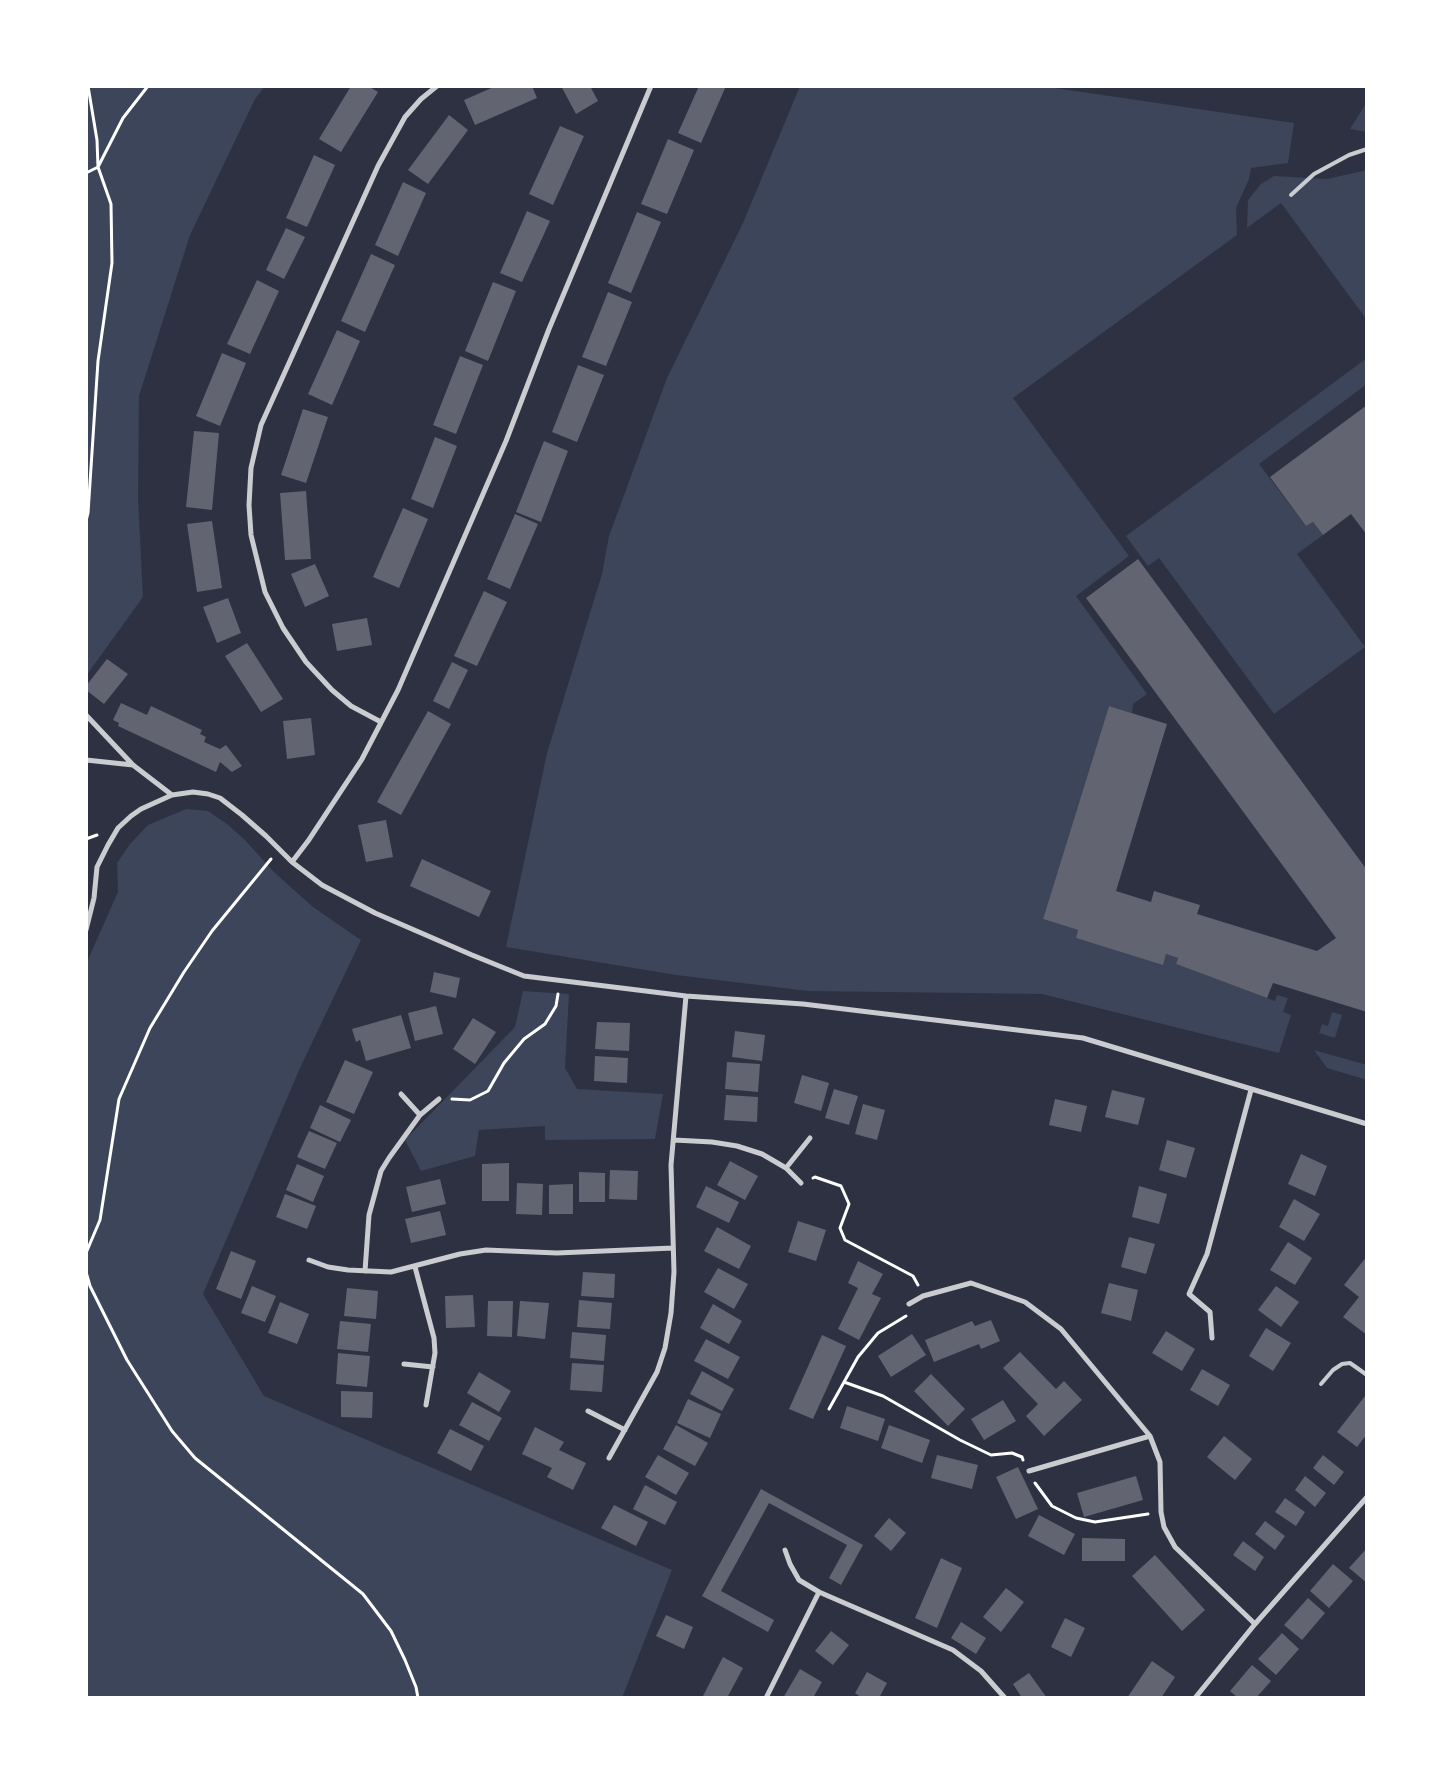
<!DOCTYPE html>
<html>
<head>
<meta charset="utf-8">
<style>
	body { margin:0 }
	#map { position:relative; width:1453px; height:1784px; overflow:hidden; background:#2d3142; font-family:Helvetica,sans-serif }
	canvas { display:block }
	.frame { position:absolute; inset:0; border:88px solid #fff; pointer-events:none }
</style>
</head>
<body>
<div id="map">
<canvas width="1453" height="1784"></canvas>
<div class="frame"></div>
</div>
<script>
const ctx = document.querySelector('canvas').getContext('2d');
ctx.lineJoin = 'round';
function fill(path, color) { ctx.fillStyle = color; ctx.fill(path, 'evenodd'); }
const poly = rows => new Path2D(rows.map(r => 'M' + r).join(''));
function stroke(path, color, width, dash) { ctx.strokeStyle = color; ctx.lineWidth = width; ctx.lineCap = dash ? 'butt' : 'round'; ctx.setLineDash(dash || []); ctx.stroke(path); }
fill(poly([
	[86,86,265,86,255,99,190,235,139,396,138,498,143,597,86,676],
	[800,86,1041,86,1294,123,1288,163,1251,168,1249,179,1236,208,1237,235,1013,398,1129,556,1076,596,1147,694,1133,704,1132,713,1109,706,1043,919,1078,930,1076,938,1163,964,1166,954,1178,958,1176,964,1275,1001,1277,995,1288,998,1283,1012,1291,1015,1279,1053,1042,994,808,991,676,975,506,947,547,753,602,574,609,536,667,378,743,223],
	[1367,102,1367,132,1350,129],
	[1367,170,1367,320,1281,203,1247,228,1248,200,1261,184,1274,176,1327,179],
	[1367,358,1367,384,1259,464,1306,526,1313,522,1323,535,1297,554,1365,647,1274,714,1159,558,1148,566,1126,536],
	[186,809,208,811,227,824,245,840,274,872,313,907,361,940,300,1068,203,1294,264,1396,672,1570,622,1698,86,1698,86,964,118,892,117,863,130,844,148,825],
	[523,991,569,994,565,1068,577,1089,663,1094,655,1139,545,1140,545,1126,479,1130,475,1156,421,1171,405,1140,515,1027],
	[1332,1012,1342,1015,1335,1038,1319,1033,1322,1024,1328,1026],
	[1314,1050,1367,1065,1367,1080,1327,1068]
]), '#3c4559');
fill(poly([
	[351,86,368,86,378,92,341,152,319,139],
	[532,86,537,98,475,125,464,100,496,86],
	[561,86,590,86,598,101,576,114],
	[699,86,726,86,701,143,678,133],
	[449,115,468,130,428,184,408,170],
	[560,126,584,136,553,205,529,194],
	[668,139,694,150,667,214,641,204],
	[314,155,335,165,307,227,286,218],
	[403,182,426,193,398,256,375,245],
	[527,211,550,221,522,282,500,273],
	[637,212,661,222,631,293,608,283],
	[286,228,305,237,284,279,266,270],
	[371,254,395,265,365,332,341,321],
	[257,280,279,291,250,354,227,344],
	[493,282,516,291,488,361,465,351],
	[608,292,632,302,606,366,582,357],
	[337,330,360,341,332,405,308,394],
	[222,353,246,363,220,426,196,416],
	[460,356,483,365,456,434,433,425],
	[578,365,604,375,577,442,552,432],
	[1367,405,1367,535,1351,514,1323,535,1313,522,1306,526,1270,477],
	[303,409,328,417,306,483,281,475],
	[194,431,219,433,212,510,186,507],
	[435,437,457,446,433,508,411,499],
	[544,441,568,451,541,522,516,512],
	[306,491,311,559,285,560,280,493],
	[403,508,428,519,399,588,373,577],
	[515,514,538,524,510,589,487,579],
	[212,521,222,588,197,592,187,524],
	[1138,559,1367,870,1367,1012,1273,983,1267,998,1176,964,1178,958,1166,954,1163,965,1076,938,1078,930,1043,919,1109,706,1167,724,1116,891,1151,902,1154,891,1200,905,1197,914,1317,951,1336,938,1086,598],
	[315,564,329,596,305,607,291,574],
	[484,591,507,602,477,666,454,656],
	[228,598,241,633,217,643,203,607],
	[367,618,372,645,337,651,332,624],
	[247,643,283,699,261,712,225,656],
	[107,659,128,674,104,704,86,690,86,686],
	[452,662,468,670,449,709,433,701],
	[121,703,147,715,151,706,202,730,200,734,206,737,204,742,220,749,226,745,242,766,232,772,220,762,216,772,118,726,119,723,113,720],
	[428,711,451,724,401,815,377,802],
	[311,718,315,755,287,759,283,721],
	[386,820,393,857,366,862,358,825],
	[422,859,491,891,479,917,410,886],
	[434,972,460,978,456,998,430,992],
	[436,1006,443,1034,415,1041,408,1013],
	[401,1015,411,1048,366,1061,360,1040,356,1042,352,1029],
	[473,1018,496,1032,475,1064,453,1049],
	[597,1022,630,1023,629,1051,595,1049],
	[735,1031,765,1035,762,1061,732,1057],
	[595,1056,628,1058,627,1083,594,1081],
	[345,1060,373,1072,354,1114,326,1102],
	[727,1062,760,1064,758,1092,725,1089],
	[802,1075,829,1083,821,1111,794,1103],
	[834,1089,858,1096,849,1125,825,1118],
	[1112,1090,1145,1098,1138,1125,1105,1117],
	[726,1095,758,1097,757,1122,724,1120],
	[1055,1099,1087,1106,1081,1132,1049,1125],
	[863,1104,885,1110,877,1140,855,1134],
	[320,1105,351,1120,340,1142,310,1128],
	[309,1131,337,1143,325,1169,297,1157],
	[1167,1140,1195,1148,1186,1178,1159,1170],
	[1301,1154,1327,1166,1315,1196,1288,1184],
	[730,1161,758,1176,745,1200,717,1185],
	[509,1163,509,1201,482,1201,482,1164],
	[297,1164,324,1176,313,1202,286,1190],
	[610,1170,638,1171,637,1200,609,1199],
	[579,1172,605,1173,605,1202,579,1202],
	[440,1179,446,1204,412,1212,406,1187],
	[517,1183,543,1184,542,1215,516,1214],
	[573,1184,573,1214,549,1214,549,1185],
	[706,1186,739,1202,729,1223,696,1207],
	[1139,1186,1167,1194,1159,1224,1132,1217],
	[285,1194,316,1206,307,1229,276,1217],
	[1294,1199,1320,1214,1304,1241,1279,1227],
	[440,1211,446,1235,411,1243,405,1219],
	[798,1221,826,1230,816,1261,788,1252],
	[717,1227,751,1246,739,1269,704,1251],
	[1129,1237,1155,1244,1146,1274,1121,1267],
	[1288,1242,1312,1258,1295,1285,1270,1270],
	[231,1251,256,1261,241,1299,216,1289],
	[1367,1256,1367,1335,1343,1317,1359,1297,1344,1285],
	[858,1261,883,1274,872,1294,881,1298,859,1340,838,1329,858,1288,848,1283],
	[718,1268,748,1284,734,1309,704,1292],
	[583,1272,615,1274,614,1298,581,1296],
	[1109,1283,1138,1290,1131,1321,1101,1313],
	[252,1286,276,1296,265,1322,241,1313],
	[1276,1286,1299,1302,1281,1327,1258,1310],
	[347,1288,378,1291,376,1319,344,1316],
	[473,1295,475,1327,446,1328,445,1296],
	[579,1300,612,1303,610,1329,577,1327],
	[488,1301,513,1301,512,1337,487,1336],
	[520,1301,549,1303,545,1339,517,1336],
	[280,1302,309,1314,297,1344,268,1333],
	[713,1304,742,1321,729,1344,700,1328],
	[991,1320,1000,1341,981,1349,979,1344,934,1362,925,1340,972,1321,975,1326],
	[340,1321,371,1324,368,1352,337,1349],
	[1266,1328,1291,1343,1273,1371,1249,1356],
	[1166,1331,1195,1349,1182,1371,1152,1353],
	[572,1332,606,1335,604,1361,570,1358],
	[912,1334,926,1355,891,1377,878,1356],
	[822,1335,846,1346,813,1419,789,1409],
	[706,1339,740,1357,728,1379,694,1361],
	[1020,1352,1056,1389,1064,1381,1082,1400,1044,1436,1026,1416,1038,1404,1003,1368],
	[338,1353,370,1356,367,1387,336,1384],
	[572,1363,604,1365,602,1392,570,1390],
	[1202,1369,1230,1385,1218,1406,1190,1390],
	[702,1371,734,1389,722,1411,690,1394],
	[479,1372,511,1391,499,1412,467,1393],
	[931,1374,965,1409,948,1426,914,1391],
	[341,1391,373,1392,372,1418,341,1417],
	[1365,1396,1367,1397,1367,1434,1357,1447,1337,1432],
	[688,1399,721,1414,710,1438,677,1423],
	[1003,1400,1016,1421,984,1440,971,1419],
	[472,1402,502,1418,489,1441,459,1425],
	[847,1406,885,1419,878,1441,840,1428],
	[676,1425,708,1443,695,1466,663,1449],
	[889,1425,930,1440,922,1463,881,1448],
	[535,1427,564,1442,559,1450,586,1463,573,1490,547,1477,552,1468,522,1454],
	[450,1429,484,1446,471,1471,437,1453],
	[1224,1436,1252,1459,1235,1480,1207,1457],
	[658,1455,689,1473,676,1495,645,1477],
	[937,1455,978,1465,972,1489,931,1478],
	[1323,1455,1344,1472,1334,1485,1313,1468],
	[1018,1467,1038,1509,1016,1519,996,1477],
	[1136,1476,1143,1500,1084,1517,1077,1493],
	[1305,1476,1326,1493,1315,1507,1295,1490],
	[645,1485,677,1502,665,1525,633,1509],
	[761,1489,863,1545,841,1585,829,1578,847,1545,769,1503,721,1591,774,1620,768,1632,702,1596],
	[1285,1498,1305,1512,1296,1526,1275,1512],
	[614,1505,648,1522,636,1546,601,1528],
	[1039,1515,1075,1534,1064,1555,1028,1536],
	[889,1518,906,1533,891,1551,874,1536],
	[1265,1521,1285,1536,1275,1550,1255,1534],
	[1082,1538,1125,1539,1125,1561,1082,1561],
	[1243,1541,1264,1557,1255,1571,1233,1555],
	[1367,1548,1367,1583,1349,1568],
	[1155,1555,1205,1610,1182,1631,1132,1576],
	[941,1558,962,1568,937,1628,915,1618],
	[1333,1564,1353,1581,1329,1608,1310,1591],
	[1006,1588,1024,1602,1001,1632,983,1617],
	[1308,1598,1325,1613,1302,1640,1284,1625],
	[666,1615,693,1627,684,1649,656,1636],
	[1065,1618,1085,1628,1071,1657,1051,1647],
	[961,1622,986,1638,976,1654,951,1638],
	[831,1631,849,1645,833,1665,815,1651],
	[1282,1633,1299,1649,1276,1675,1258,1659],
	[723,1657,743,1668,727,1698,702,1698],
	[1152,1661,1175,1677,1161,1698,1127,1698],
	[1252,1665,1271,1681,1256,1698,1238,1698,1230,1691],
	[800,1669,822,1682,813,1698,783,1698],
	[867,1672,887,1683,879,1698,862,1698,855,1693],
	[1029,1673,1047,1698,1022,1698,1013,1684]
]), '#626471');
stroke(poly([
	[86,173,98,167,123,118,148,86],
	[86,521,88,513,98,361,112,263,111,204,98,167,97,140,88,86],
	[86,839,97,835],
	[452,1099,470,1100,488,1091,504,1063,524,1039,545,1024,556,1006,558,994],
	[813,1178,815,1177,841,1186,849,1204,840,1228,845,1240,913,1276,918,1285],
	[86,1253,100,1220,119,1099,150,1028,184,972,212,931,271,859],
	[86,1272,90,1286,127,1360,172,1431,195,1458,363,1594,391,1631,405,1660,416,1687,418,1698],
	[844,1382,883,1396,960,1440,991,1455,1012,1453,1022,1457,1023,1460],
	[829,1409,858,1357,878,1333,906,1316],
	[1035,1483,1052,1506,1076,1518,1095,1522,1148,1514]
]), '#fff', 3);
stroke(poly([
	[1291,195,1314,174,1349,155,1367,149],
	[1321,1384,1333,1370,1342,1364,1350,1363,1367,1375]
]), '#caccd0', 4);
stroke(poly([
	[86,715,133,765,172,795],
	[381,722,351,706,332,690,306,662,283,628,265,592,251,535,249,505,251,468,261,425,378,166,405,117,421,99,437,86],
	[86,760,133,765],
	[292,862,308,841,362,759,398,690,506,441,549,329,651,86],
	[86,930,94,898,97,867,108,845,118,828,131,816,141,809,172,795,193,792,208,794,220,798,242,815,266,836,292,862,322,885,375,913,472,955,524,976,686,996,803,1004,1083,1038,1367,1124],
	[401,1094,420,1115],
	[674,1140,712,1142,737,1146,762,1154,786,1168,801,1183],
	[786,1168,810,1138],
	[309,1260,328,1267,348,1270,391,1272,460,1254,486,1250,557,1253,673,1248],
	[415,1267,434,1338,435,1353,426,1405],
	[365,1271,369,1215,381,1171,389,1158,420,1115,439,1099],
	[909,1304,923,1296,971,1283,1025,1302,1061,1329,1150,1436,1160,1462,1161,1512,1164,1527,1175,1547,1255,1624],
	[1212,1338,1210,1312,1189,1294,1207,1254,1251,1090],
	[404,1364,433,1367],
	[588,1411,625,1430],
	[609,1458,657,1372,665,1348,671,1313,674,1272,671,1165,686,996],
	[1029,1471,1150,1436],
	[785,1550,790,1564,799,1580,819,1592],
	[766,1698,819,1592,953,1650,981,1671,1005,1698],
	[1195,1698,1255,1624,1367,1497]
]), '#caccd0', 5);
</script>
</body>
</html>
